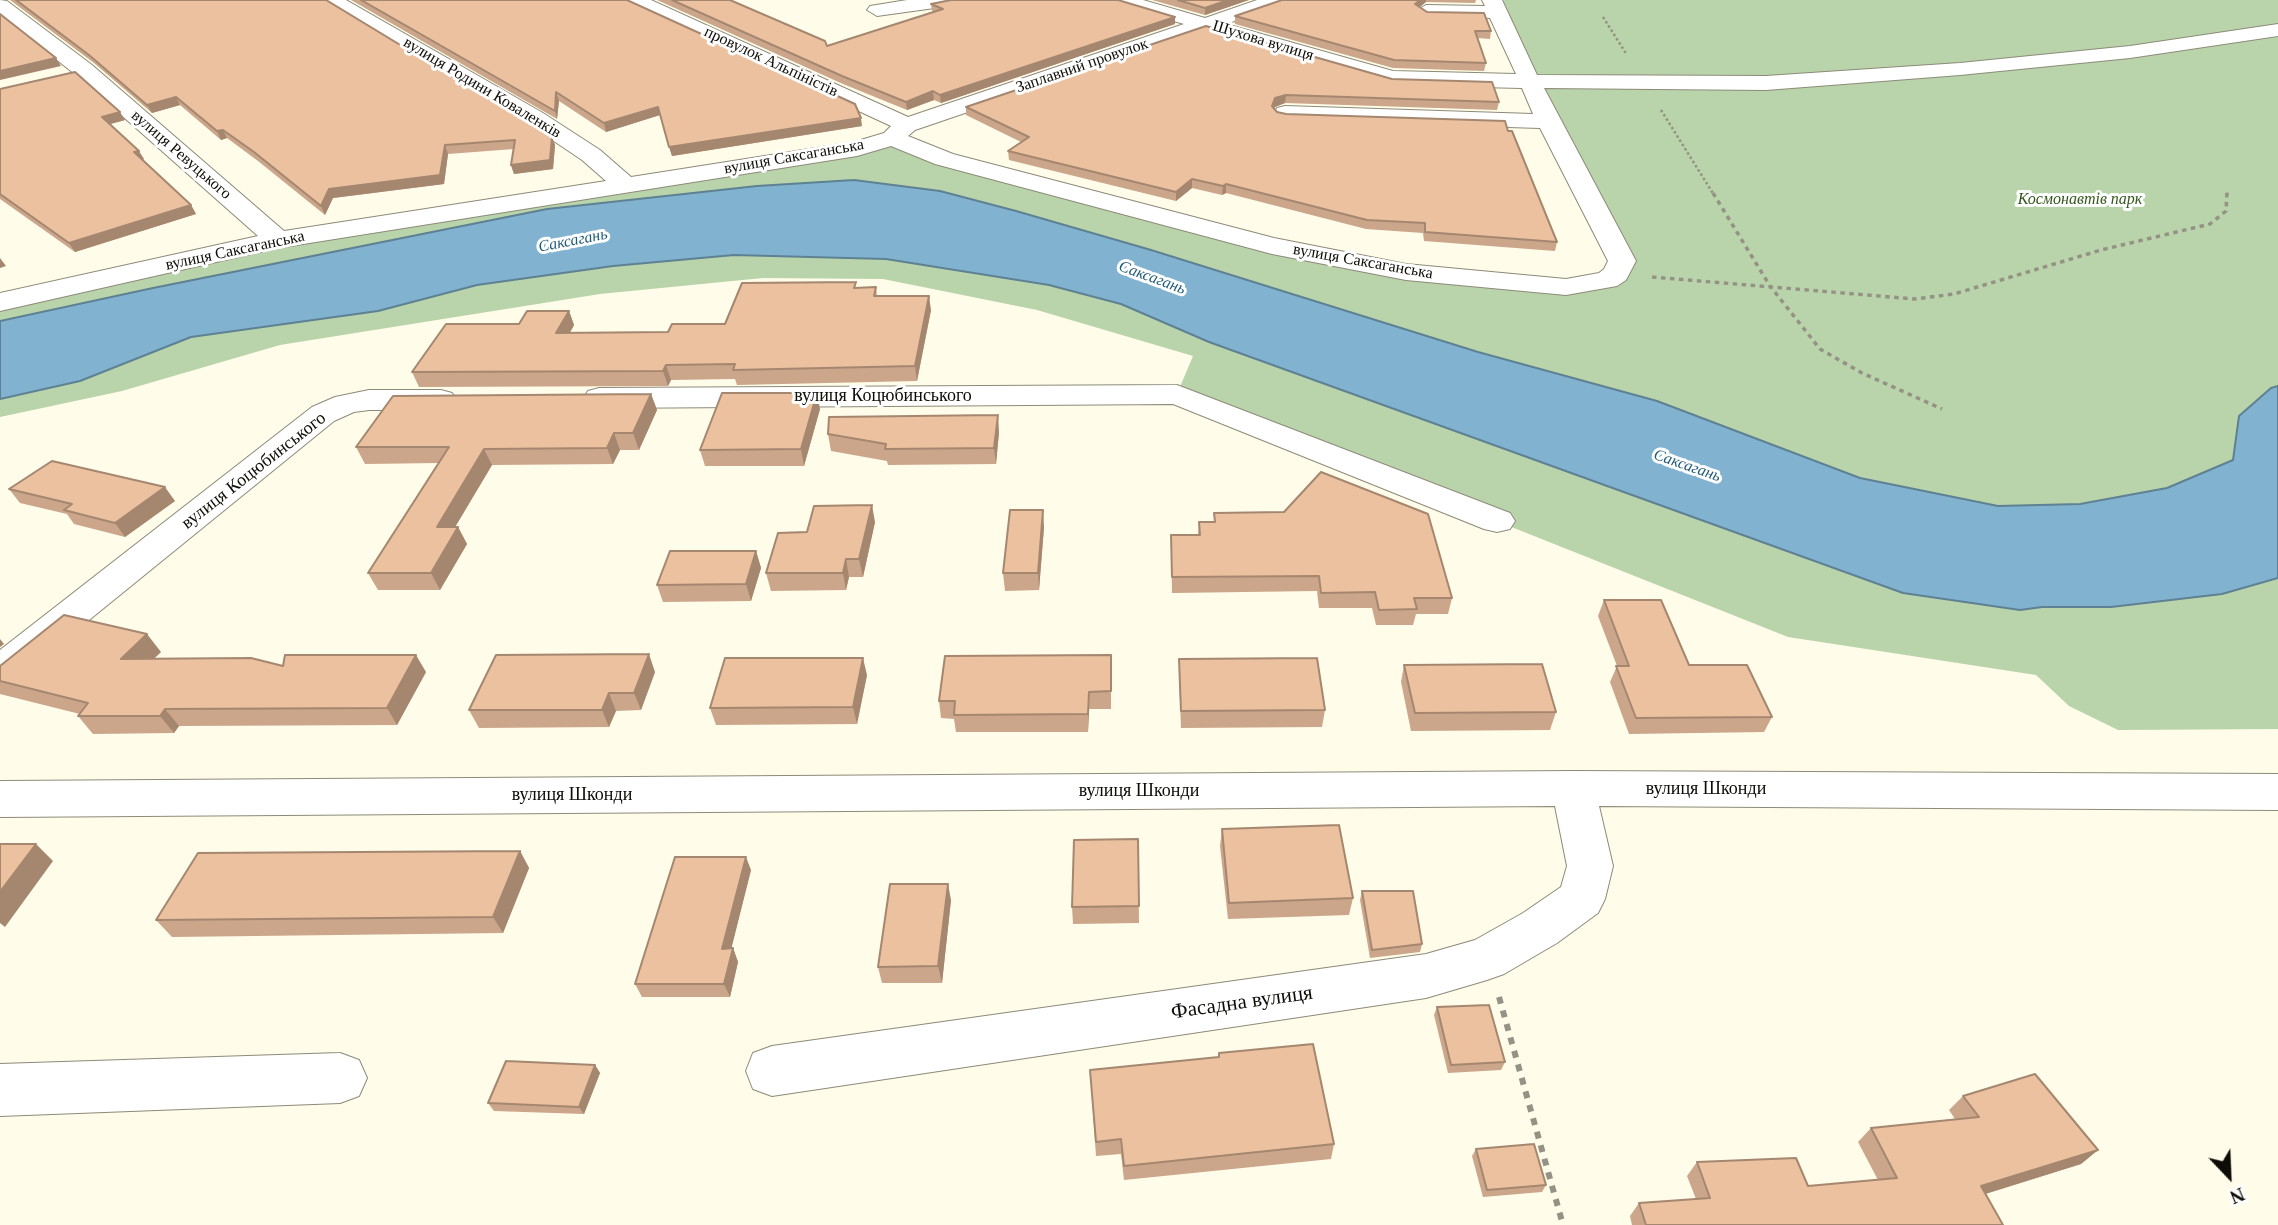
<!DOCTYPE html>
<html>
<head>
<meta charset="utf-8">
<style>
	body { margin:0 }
	#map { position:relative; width:2278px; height:1225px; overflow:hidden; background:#fffce9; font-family:"Times New Roman",serif }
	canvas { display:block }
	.north { position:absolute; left:2194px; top:1141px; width:70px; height:70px; -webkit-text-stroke:5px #fff; paint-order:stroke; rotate:157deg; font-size:19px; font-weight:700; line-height:28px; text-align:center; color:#0d0c06 }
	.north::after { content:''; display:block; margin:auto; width:24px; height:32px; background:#0d0c06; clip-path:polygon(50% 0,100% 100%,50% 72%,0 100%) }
</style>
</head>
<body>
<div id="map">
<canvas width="2278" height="1225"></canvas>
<div class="north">N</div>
</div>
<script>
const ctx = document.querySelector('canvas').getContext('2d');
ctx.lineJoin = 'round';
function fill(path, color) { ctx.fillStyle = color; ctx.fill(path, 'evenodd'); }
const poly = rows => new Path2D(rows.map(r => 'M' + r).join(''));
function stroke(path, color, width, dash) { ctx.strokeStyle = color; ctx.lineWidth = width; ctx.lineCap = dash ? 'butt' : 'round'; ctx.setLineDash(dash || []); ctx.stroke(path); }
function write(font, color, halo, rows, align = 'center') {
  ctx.font = font + ' "Times New Roman",serif'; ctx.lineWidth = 6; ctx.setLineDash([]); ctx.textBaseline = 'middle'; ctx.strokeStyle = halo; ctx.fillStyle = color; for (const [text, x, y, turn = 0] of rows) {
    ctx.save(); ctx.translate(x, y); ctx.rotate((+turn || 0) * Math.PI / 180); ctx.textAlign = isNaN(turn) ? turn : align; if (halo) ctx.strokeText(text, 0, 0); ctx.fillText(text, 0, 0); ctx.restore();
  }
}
fill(poly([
	[1492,0,2278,0,2278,386,2271,388,2239,416,2233,460,2167,488,2080,504,1998,506,1860,478,1657,401,1478,352,1151,250,1016,211,940,191,854,180,757,186,547,209,153,288,0,321,0,302,278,240,892,138,1272,246,1566,287,1616,274],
	[734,255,886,259,1049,285,1121,304,1209,342,2020,610,2042,607,2111,607,2222,594,2278,578,2278,729,2118,730,2069,706,2036,675,1788,637,1177,394,1193,356,1037,310,883,279,763,278,600,294,280,345,122,391,0,417,0,399,80,381,191,337,378,311,477,285,613,266]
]), '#b9d4aa');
const water = poly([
	[854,180,940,191,1016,211,1151,250,1478,352,1657,401,1860,478,1998,506,2080,504,2167,488,2233,460,2239,416,2271,388,2278,386,2278,578,2222,594,2111,607,2042,607,2020,610,1903,593,1209,342,1121,304,1049,285,886,259,734,255,613,266,477,285,378,311,191,337,80,381,0,399,0,321,153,288,547,209,757,186,854,180]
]);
fill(water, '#81b3d0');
stroke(water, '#5e8193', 2);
const minor = poly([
	[0,0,7,1,92,65,284,231,606,181,582,160,527,123,322,0,346,0,543,113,600,150,631,177,854,142,884,133,891,126,628,4,625,0,651,0,908,117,1184,24,1115,4,1112,0,1143,0,1205,18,1257,0,1286,0,1283,4,1226,24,1393,71,1516,74,1490,18,1426,17,1416,11,1426,5,1485,6,1482,0,1502,0,1537,75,1766,76,1960,63,2130,46,2278,24,2278,36,2130,58,1960,75,1766,90,1544,88,1636,261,1626,280,1617,286,1566,295,1406,280,1272,254,935,164,891,146,857,156,278,248,0,311,0,293,258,236,76,75,0,15,0,0],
	[1206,31,1392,85,1522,88,1533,114,1285,106,1277,108,1274,113,1277,118,1285,120,1540,128,1608,261,1604,269,1599,273,1566,279,1406,264,1274,238,953,154,908,136,915,130,1206,31],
	[907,0,959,0,949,6,877,16,867,10,870,6,907,0],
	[1177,385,1510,513,1515,521,1510,529,1497,532,1484,529,1173,404,599,408,588,405,583,398,588,391,599,388,1177,385],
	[369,390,441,390,452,393,457,400,452,407,441,410,369,410,354,412,334,421,14,681,0,686,0,650,312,407,335,397,369,390],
	[1573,771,2278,774,2278,810,1599,806,1613,866,1605,899,1598,913,1557,943,1504,974,1487,980,1426,998,772,1096,753,1089,746,1071,753,1053,772,1046,1426,954,1475,940,1523,913,1561,887,1567,866,1555,806,0,817,0,781,1573,771],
	[340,1053,359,1060,367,1078,359,1096,340,1103,0,1116,0,1064,340,1053]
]);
stroke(minor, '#8d8a79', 2);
stroke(poly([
	[1603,17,1627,55],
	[1661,110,1714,195],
	[2227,195,2227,191]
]), '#949285', 2.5, [2.5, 2.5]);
stroke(poly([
	[1713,193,1770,286,1820,349,1862,373,1942,409],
	[1652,277,1915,299,1954,294,2101,250,2210,224,2226,211,2227,193]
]), '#949285', 3.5, [4.5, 4.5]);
stroke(poly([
	[1499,997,1563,1225]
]), '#949285', 6, [7, 7]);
fill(minor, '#fff');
fill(poly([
	[10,0,326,0,552,137,555,145,553,169,514,174,511,165,514,149,448,154,444,184,333,198,325,215,258,161,227,138,221,140,180,105,152,113,94,63],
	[351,0,627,0,862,126,672,156,660,115,606,132,559,101,557,119],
	[657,0,730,0,827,46,934,12,932,11,931,4,1175,17,1175,24,941,103,934,100,907,110,843,84],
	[1152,0,1249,0,1205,15],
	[1282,0,1476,0,1475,3,1426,2,1419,7,1427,12,1491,31,1490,39,1478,38,1486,63,1484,71,1393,68,1235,24,1235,16],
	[1392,79,1499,102,1497,110,1285,103,1275,107,1274,108,1277,112,1286,114,1508,131,1557,242,1555,251,1424,241,1423,233,1366,229,1226,193,1222,195,1192,188,1176,201,1009,160,1008,151,1021,142,966,115,966,107],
	[0,89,125,120,110,124,144,159,142,160,191,205,196,214,75,252,0,199],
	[876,287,877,296,931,310,917,381,737,385,735,379,671,380,668,386,419,387,412,372,519,324,569,311,574,325,570,333,668,332,725,324,857,288],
	[651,394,657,410,639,450,620,450,613,464,492,465,455,527,458,527,467,544,440,590,378,590,368,573,438,463,365,464,356,447],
	[820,409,804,466,705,466,700,450],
	[999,432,996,464,888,465,887,461,831,451,828,434],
	[9,489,175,501,125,537,74,524,67,514,20,503],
	[1214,513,1452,598,1448,614,1416,614,1413,625,1376,625,1372,608,1319,608,1317,591,1172,593,1171,535,1198,535,1199,522,1214,522],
	[875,522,863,577,849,577,846,590,771,591,766,573,807,532],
	[1044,527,1039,590,1005,591,1003,573],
	[756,551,761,568,751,601,663,602,657,585],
	[1604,600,1689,665,1772,717,1764,732,1629,734,1610,682,1617,666,1598,616],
	[161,652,153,659,426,672,397,725,179,726,174,733,93,734,78,716,80,714,0,694,0,681],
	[1111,655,1111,709,1089,709,1088,732,956,732,954,719,941,718,939,701],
	[1179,659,1325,710,1322,727,1181,728,1179,676],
	[1404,665,1556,712,1550,730,1411,731,1401,682],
	[655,672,641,710,616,711,609,727,479,728,469,710],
	[867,675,857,724,716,725,710,708],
	[1222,829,1353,898,1349,915,1228,919,1220,846],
	[1138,839,1139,923,1073,924,1072,907],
	[520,851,529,868,503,933,172,937,156,920],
	[751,870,731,948,733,948,738,962,730,997,642,997,635,984],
	[1362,891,1422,944,1420,952,1370,958,1360,900],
	[951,900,942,983,882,983,878,967],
	[1437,1007,1505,1062,1501,1070,1448,1073,1434,1015],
	[1219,1053,1334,1144,1331,1159,1124,1180,1121,1154,1096,1156,1090,1070,1218,1057],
	[595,1065,600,1073,584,1114,494,1111,488,1103],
	[1963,1096,2098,1150,2081,1164,1985,1194,2003,1225,1632,1225,1630,1216,1639,1203,1696,1199,1687,1176,1697,1162,1808,1186,1878,1180,1858,1142,1871,1128,1955,1119,1949,1110],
	[1476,1149,1546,1185,1542,1192,1483,1197,1472,1156]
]), '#cba68a');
fill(poly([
	[1228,0,1249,0,1205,15,1205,8],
	[1420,0,1426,0,1426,2,1414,12,1415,4],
	[1175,17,1175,24,941,103,940,95],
	[56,58,61,66,0,80,0,71],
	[933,91,934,100,907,110,906,102],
	[556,92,559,101,557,119,555,111],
	[1286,95,1285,103,1275,107,1272,114,1272,106,1275,98],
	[176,97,180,105,152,113,147,105],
	[658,107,660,115,606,132,604,123],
	[120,112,125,120,107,125,102,117],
	[861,118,862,126,672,156,669,147],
	[223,130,227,138,221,140,217,131],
	[552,137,555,145,553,169,514,174,511,165],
	[445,145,448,154,444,184,333,198,325,215,321,206,329,189],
	[139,151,144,159,139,161,134,152],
	[1192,179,1192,188,1176,201,1176,192],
	[1226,184,1226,193,1222,195,1223,186],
	[191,205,196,214,75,252,69,243],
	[0,258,6,266,0,268],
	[929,296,931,310,917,381,915,366],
	[569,311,574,325,561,348,556,333],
	[666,365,671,380,668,386,663,371],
	[817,393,820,409,804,466,801,449],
	[651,394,657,410,639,450,633,433],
	[998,415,999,432,996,464,994,448],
	[614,433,620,450,613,464,607,448],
	[484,449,492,465,445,544,437,527],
	[165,487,175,501,125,537,115,523],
	[872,505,875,522,863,577,859,559],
	[1043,510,1044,527,1039,590,1038,573],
	[458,527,467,544,440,590,431,573],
	[756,551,761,568,751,601,746,584],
	[846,559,849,577,846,590,843,573],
	[147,634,161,652,135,677,121,659],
	[0,639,4,644,0,647],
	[649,654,655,672,641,710,634,693],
	[416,655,426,672,397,725,387,708],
	[863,658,867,675,857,724,853,707],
	[1089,692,1089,709,1088,732,1088,714],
	[609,693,616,711,609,727,602,710],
	[165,709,179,726,174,733,160,716],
	[36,844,53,861,5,927,0,923,0,892],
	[520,851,529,868,503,933,493,917],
	[746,857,751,870,728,962,722,949],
	[948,884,951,900,942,983,938,966],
	[733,948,738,962,730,997,724,984],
	[595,1065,600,1073,584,1114,579,1107],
	[2098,1150,2081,1164,1966,1200,1981,1186]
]), '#a58770');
const building = poly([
	[16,0,326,0,552,137,550,160,511,165,515,140,445,145,440,175,329,189,321,206,254,152,223,130,217,131,176,97,147,105,89,55,16,0],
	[361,0,627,0,855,104,861,118,669,147,658,107,604,123,556,92,555,111,361,0],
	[672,0,730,0,825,41,827,46,943,9,931,4,951,0,1118,0,1175,17,940,95,933,91,906,102,842,76,672,0],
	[1178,0,1228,0,1205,8,1178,0],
	[1282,0,1420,0,1415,4,1427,12,1484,13,1491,31,1475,31,1486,63,1394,60,1235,16,1282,0],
	[0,14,56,58,0,71,0,14],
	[1206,26,1392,79,1492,82,1499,102,1286,95,1275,98,1272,106,1277,112,1286,114,1505,121,1508,131,1512,131,1557,242,1425,232,1425,223,1367,220,1226,184,1223,186,1192,179,1176,192,1008,151,1029,137,966,107,1206,26],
	[75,72,120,112,102,117,139,151,134,152,191,205,69,243,0,194,0,89,75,72],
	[856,282,854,288,876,287,874,296,929,296,915,366,733,370,735,364,666,365,663,371,412,372,446,324,519,324,527,311,569,311,556,333,668,332,672,324,725,324,742,283,856,282],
	[722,393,817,393,801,449,700,450,722,393],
	[651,394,633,433,614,433,607,448,484,449,437,527,458,527,431,573,368,573,449,447,356,447,393,396,651,394],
	[998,415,994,448,885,449,886,444,828,434,829,417,998,415],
	[52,461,165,487,115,523,64,510,72,504,9,489,52,461],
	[1321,472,1428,514,1452,598,1414,598,1417,609,1379,610,1375,592,1321,593,1319,576,1172,577,1171,535,1200,535,1199,522,1215,522,1214,513,1284,512,1321,472],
	[872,505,859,559,846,559,843,573,766,573,778,533,807,532,814,506,872,505],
	[1010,510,1043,510,1038,573,1003,573,1010,510],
	[670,551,756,551,746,584,657,585,670,551],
	[1604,600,1661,600,1689,665,1747,665,1772,717,1636,718,1616,666,1629,666,1604,600],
	[64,615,147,634,121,659,251,658,283,666,285,655,416,655,387,708,165,709,160,716,78,716,88,703,0,681,0,666,64,615],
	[649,654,634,693,609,693,602,710,469,710,496,655,649,654],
	[1111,655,1111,691,1089,692,1088,714,954,715,955,701,939,701,945,656,1111,655],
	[725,658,863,658,853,707,710,708,725,658],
	[1317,658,1325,710,1181,711,1179,659,1317,658],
	[1542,664,1556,712,1415,713,1404,665,1542,664],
	[1339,825,1353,898,1229,903,1222,829,1339,825],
	[1138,839,1139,906,1072,907,1074,840,1138,839],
	[0,844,36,844,0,892,0,844],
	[520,851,493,917,156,920,198,853,520,851],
	[675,857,746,857,722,949,733,948,724,984,635,984,675,857],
	[890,884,948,884,938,966,878,967,890,884],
	[1362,891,1413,891,1422,944,1372,950,1362,891],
	[1489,1005,1505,1062,1451,1065,1437,1007,1489,1005],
	[1313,1044,1334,1144,1124,1166,1121,1139,1096,1142,1090,1070,1219,1057,1219,1053,1313,1044],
	[506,1061,595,1065,579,1107,488,1103,506,1061],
	[2035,1074,2098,1150,1981,1186,2003,1225,1646,1225,1639,1203,1710,1198,1697,1162,1796,1158,1808,1186,1897,1178,1871,1128,1979,1117,1963,1096,2035,1074],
	[1534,1144,1546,1185,1487,1190,1476,1149,1534,1144]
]);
fill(building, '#ecc1a0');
stroke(building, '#a58770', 2);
write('16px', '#0d0c06', '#fff', [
	["Шухова вулиця",1263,41,17],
	["провулок Альпіністів",771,62,25],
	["Заплавний провулок",1082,66,-19],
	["вулиця Родини Коваленків",482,88,31],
	["вулиця Ревуцького",181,155,41],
	["вулиця Саксаганська",794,157,-10],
	["вулиця Саксаганська",235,251,-12],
	["вулиця Саксаганська",1363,262,10]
]);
write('italic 16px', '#33561a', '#fff', [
	["Космонавтів парк",2080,200]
]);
write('italic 16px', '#1f5b79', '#fff', [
	["Саксагань",573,241,-11],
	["Саксагань",1152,278,20],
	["Саксагань",1687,466,19]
]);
write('18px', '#0d0c06', '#fff', [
	["вулиця Коцюбинського",883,396],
	["вулиця Коцюбинського",254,471,-38],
	["вулиця Шконди",1706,789],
	["вулиця Шконди",1139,791],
	["вулиця Шконди",572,795]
]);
write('21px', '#0d0c06', '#fff', [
	["Фасадна вулиця",1242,1003,-8]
]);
</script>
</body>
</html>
